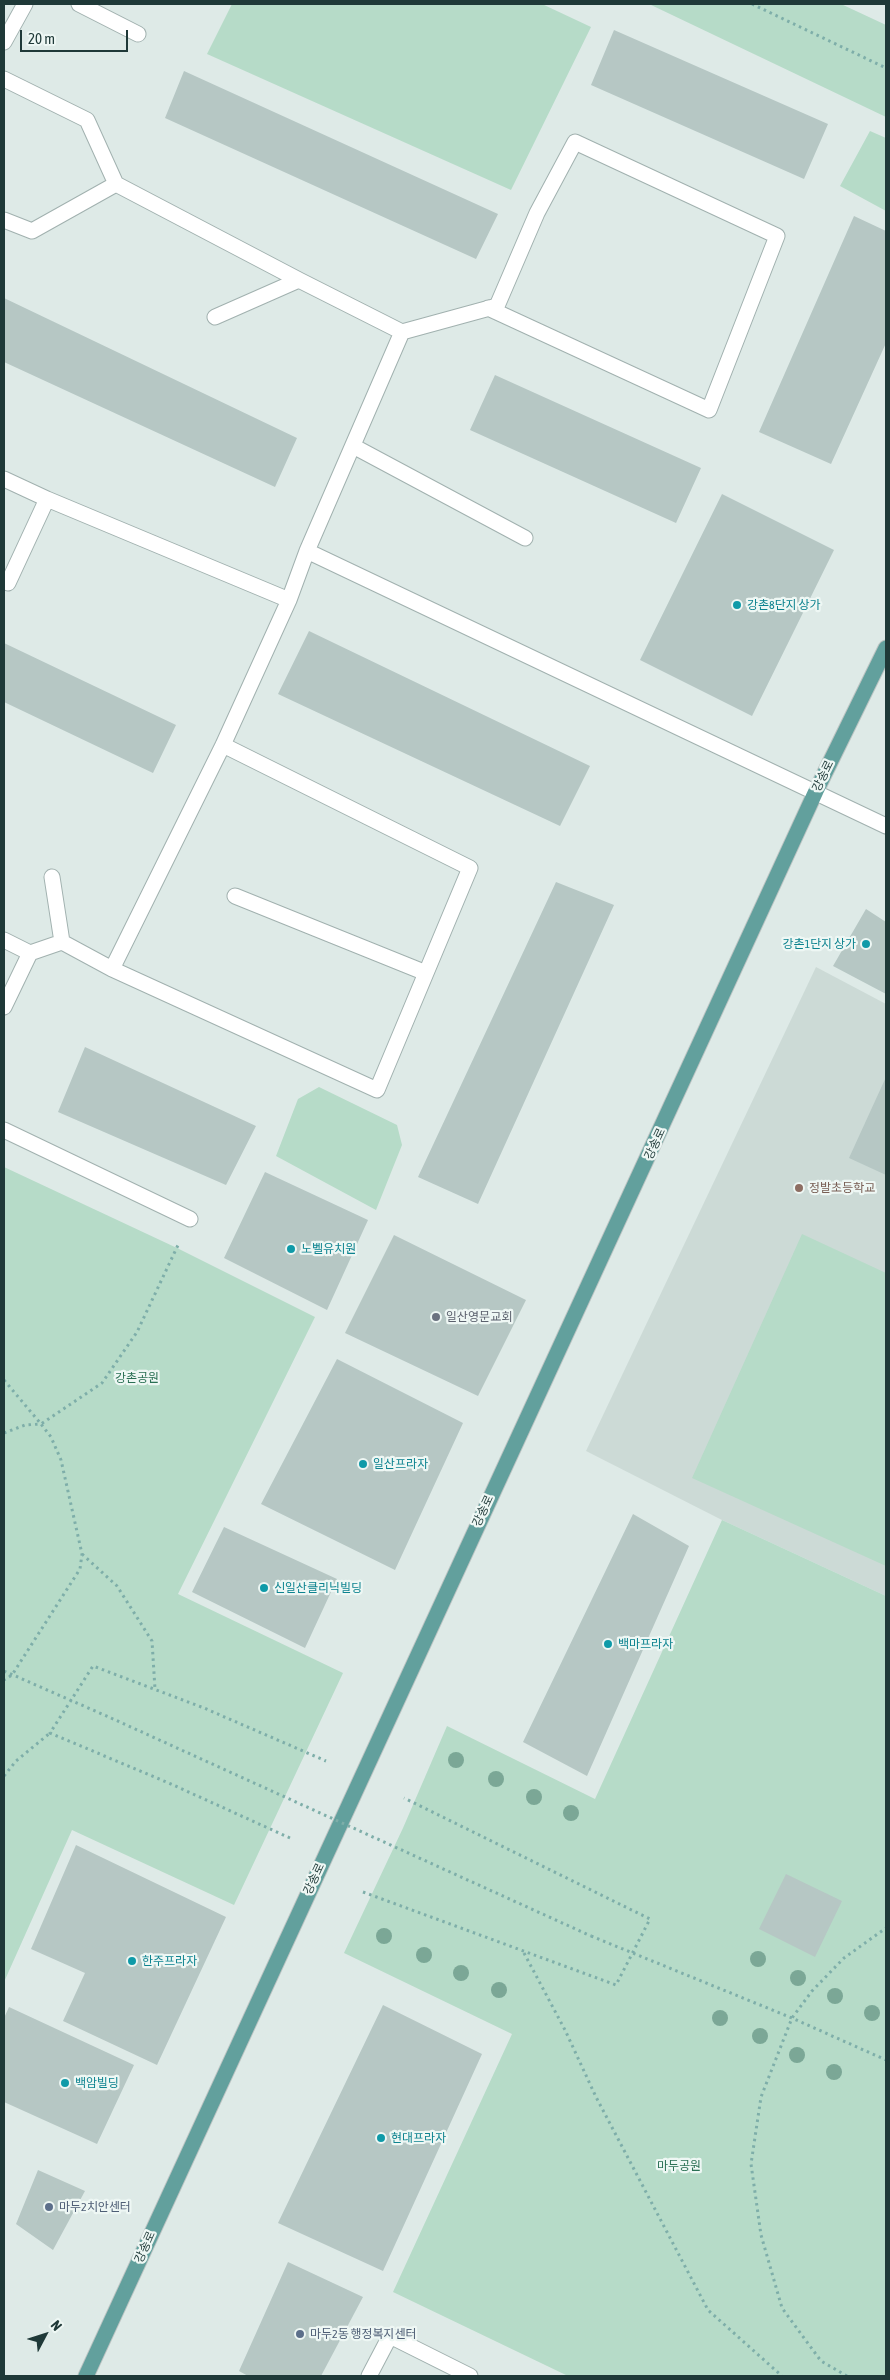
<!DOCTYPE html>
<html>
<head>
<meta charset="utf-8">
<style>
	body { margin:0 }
	#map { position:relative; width:890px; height:2380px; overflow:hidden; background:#deeae7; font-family:"Asap Condensed",sans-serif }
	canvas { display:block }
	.frame { position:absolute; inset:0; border:5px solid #1f3938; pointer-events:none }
	.north { position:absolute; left:20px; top:2310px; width:50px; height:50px; -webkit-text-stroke:4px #eef7f4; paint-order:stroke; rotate:50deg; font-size:14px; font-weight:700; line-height:20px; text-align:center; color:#1f3938 }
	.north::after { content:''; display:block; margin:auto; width:18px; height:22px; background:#1f3938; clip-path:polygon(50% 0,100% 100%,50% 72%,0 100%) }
	.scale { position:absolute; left:20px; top:30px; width:108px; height:22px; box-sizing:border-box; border:2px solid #1f3938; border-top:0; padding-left:6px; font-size:15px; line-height:18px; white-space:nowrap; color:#1f3938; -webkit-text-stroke:4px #eef7f4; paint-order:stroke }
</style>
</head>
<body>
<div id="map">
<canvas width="890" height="2380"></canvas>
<div class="frame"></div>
<div class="north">N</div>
<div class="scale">20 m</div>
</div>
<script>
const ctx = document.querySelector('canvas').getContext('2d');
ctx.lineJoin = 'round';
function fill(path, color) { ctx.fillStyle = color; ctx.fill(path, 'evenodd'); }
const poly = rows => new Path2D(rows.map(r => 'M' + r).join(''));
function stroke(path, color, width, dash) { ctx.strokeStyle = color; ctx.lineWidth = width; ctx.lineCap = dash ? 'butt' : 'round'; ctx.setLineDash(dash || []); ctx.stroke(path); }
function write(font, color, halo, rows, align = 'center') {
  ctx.font = font + ' "Asap Condensed","Noto Sans KR",sans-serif'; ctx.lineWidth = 4.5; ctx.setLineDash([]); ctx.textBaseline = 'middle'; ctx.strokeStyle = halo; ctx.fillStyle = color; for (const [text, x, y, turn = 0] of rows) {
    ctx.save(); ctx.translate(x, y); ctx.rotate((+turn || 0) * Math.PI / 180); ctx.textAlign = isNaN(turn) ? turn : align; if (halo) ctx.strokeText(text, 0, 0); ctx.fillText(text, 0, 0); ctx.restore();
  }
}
fill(poly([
	[816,967,886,1004,886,1596,722,1520,586,1451]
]), '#ccdad6');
fill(poly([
	[232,4,542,4,591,27,511,190,207,54],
	[649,4,841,4,886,25,886,117],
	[870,131,886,138,886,211,840,186],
	[319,1087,397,1125,402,1145,376,1210,276,1156,298,1099],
	[4,1167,177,1248,315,1317,178,1594,343,1673,234,1905,72,1830,4,1982],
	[802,1234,886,1273,886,1566,692,1478],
	[722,1520,886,1596,886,2376,568,2376,393,2292,512,2034,344,1953,403,1828,447,1726,595,1799]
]), '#b6dbc8');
fill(poly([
	[614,30,828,124,804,179,591,85],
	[184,71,498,214,476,259,165,118],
	[854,216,886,231,886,343,831,464,759,432],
	[4,298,297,438,275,487,4,362],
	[495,375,701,468,676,523,470,430],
	[722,494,834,550,752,716,640,660],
	[309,631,590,766,560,826,278,694],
	[4,643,176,725,153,773,4,702],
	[556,882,614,905,478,1204,418,1177],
	[866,909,886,922,886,994,833,966],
	[85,1047,256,1126,226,1185,58,1112],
	[886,1077,886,1175,849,1158],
	[265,1172,368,1220,327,1310,224,1258],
	[394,1235,526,1300,478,1396,345,1333],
	[337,1359,463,1423,395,1570,261,1504],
	[633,1514,689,1546,587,1776,523,1742],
	[224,1527,337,1579,305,1648,192,1592],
	[76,1845,226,1917,157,2065,63,2021,85,1973,31,1949],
	[786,1874,842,1901,815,1957,759,1929],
	[383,2005,482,2054,383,2271,278,2223],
	[9,2007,134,2065,97,2144,4,2102,4,2018],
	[38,2170,85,2191,53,2250,16,2224],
	[288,2262,363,2297,321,2376,248,2376,239,2371]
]), '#b6c7c4');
const minor = poly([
	[79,4,138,34],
	[4,42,25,4],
	[4,79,87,120,116,184,299,280,402,332,497,306,537,213,575,142,777,236,709,410,488,308],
	[4,220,32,231,116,184],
	[215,317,299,280],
	[353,446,525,538],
	[4,479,47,499,289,600],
	[307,551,886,826],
	[8,583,47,499],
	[52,877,62,942],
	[235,896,426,973],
	[4,940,30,953],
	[112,969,223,745,289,600,307,551,402,332],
	[4,1007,30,953,62,942,112,969,377,1090,470,868,223,745],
	[4,1130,190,1219],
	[369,2376,390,2336,470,2376]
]);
const major = poly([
	[86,2376,816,791,886,648]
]);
stroke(minor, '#a1b1af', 17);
stroke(major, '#bcc4c3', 17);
stroke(poly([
	[752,4,886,68],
	[4,1380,41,1424,102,1383,137,1332,179,1243],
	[4,1433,25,1425,41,1424,51,1437,61,1460,82,1554,80,1569,12,1675,4,1680],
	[82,1554,117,1586,152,1641,155,1689],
	[4,1671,111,1718],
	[4,1776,16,1761,50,1733],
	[290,1838,171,1784,50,1733,93,1666,204,1708,326,1761],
	[363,1892,616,1985,650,1919,404,1798],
	[591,1936,792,2018,886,2060],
	[524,1953,565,2030,596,2097,708,2310,782,2376],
	[847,2376,821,2361,782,2308,761,2235,751,2164,761,2097,792,2018,812,1991,844,1958,886,1928]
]), '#7eaea9', 3, [2.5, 4]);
stroke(minor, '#fff', 15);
stroke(major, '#62a09d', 15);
stroke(poly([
	[111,1718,591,1936]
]), '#7eaea9', 3, [2.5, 4]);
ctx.fillStyle = '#7ba796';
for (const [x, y] of [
	[456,1760],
	[496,1779],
	[534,1797],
	[571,1813],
	[384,1936],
	[424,1955],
	[758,1959],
	[461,1973],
	[798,1978],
	[499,1990],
	[835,1996],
	[872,2013],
	[720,2018],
	[760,2036],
	[797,2055],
	[834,2072]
]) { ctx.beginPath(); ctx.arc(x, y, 8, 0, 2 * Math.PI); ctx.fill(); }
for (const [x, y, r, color] of [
	[737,605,5,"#0f9aa8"],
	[866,944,5,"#0f9aa8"],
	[799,1188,5,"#8d6e63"],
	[291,1249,5,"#0f9aa8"],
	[436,1317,5,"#6b7280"],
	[363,1464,5,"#0f9aa8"],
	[264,1588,5,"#0f9aa8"],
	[608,1644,5,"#0f9aa8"],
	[132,1961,5,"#0f9aa8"],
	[65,2083,5,"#0f9aa8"],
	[381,2138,5,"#0f9aa8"],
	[49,2207,5,"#5c6f8a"],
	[300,2334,5,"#5c6f8a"]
]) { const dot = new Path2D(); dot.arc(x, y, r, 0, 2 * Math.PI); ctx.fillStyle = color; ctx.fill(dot); stroke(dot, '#eef7f4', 2); }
write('12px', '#0d838f', '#eef7f4', [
	["강촌8단지 상가",747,605],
	["강촌1단지 상가",856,944,"right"],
	["노벨유치원",301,1249],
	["일산프라자",373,1464],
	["신일산클리닉빌딩",274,1588],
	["백마프라자",618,1644],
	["한주프라자",142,1961],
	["백암빌딩",75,2083],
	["현대프라자",391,2138]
], 'left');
write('12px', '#1f3938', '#eef7f4', [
	["강송로",823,776,-64],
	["강송로",655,1144,-65],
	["강송로",483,1511,-65],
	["강송로",314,1879,-65],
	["강송로",145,2247,-66]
]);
write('12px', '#785e54', '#eef7f4', [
	["정발초등학교",809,1188]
], 'left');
write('12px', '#5b616d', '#eef7f4', [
	["일산영문교회",446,1317]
], 'left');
write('12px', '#2a7054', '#eef7f4', [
	["강촌공원",137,1378],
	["마두공원",679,2166]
]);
write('12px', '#4e5e75', '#eef7f4', [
	["마두2치안센터",59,2207],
	["마두2동 행정복지센터",310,2334]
], 'left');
</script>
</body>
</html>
